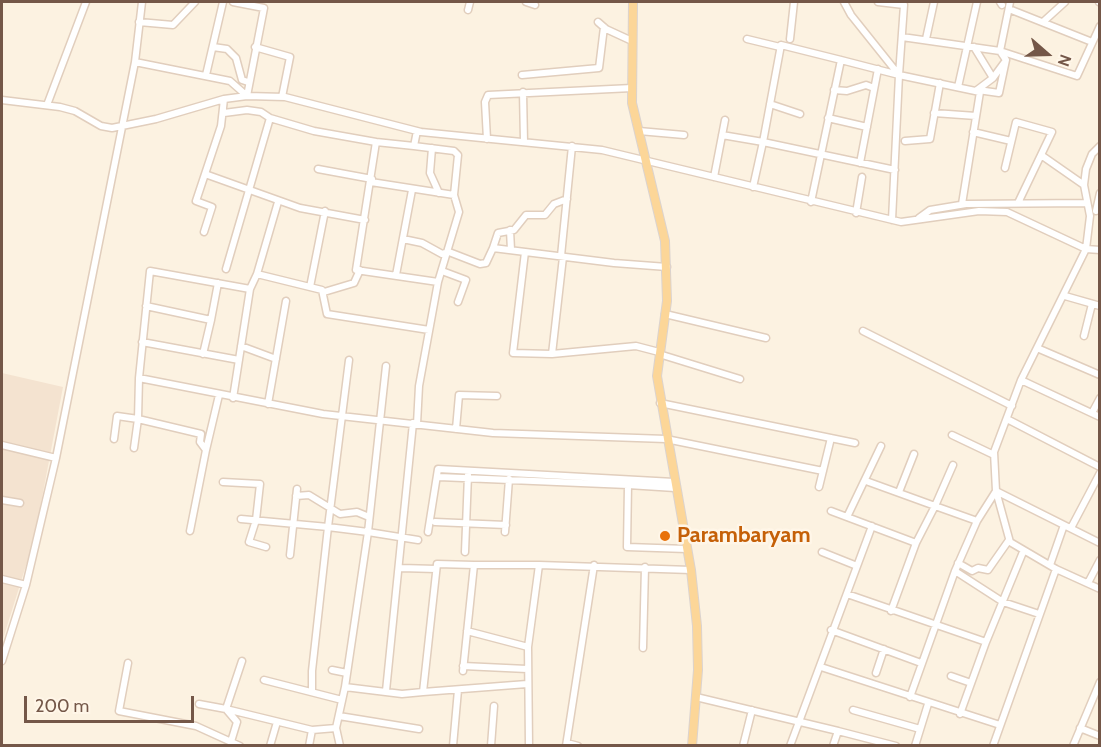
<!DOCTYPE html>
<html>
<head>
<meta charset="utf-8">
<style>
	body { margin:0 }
	#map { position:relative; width:1101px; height:747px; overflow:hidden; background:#fcf2e1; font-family:Cabin,sans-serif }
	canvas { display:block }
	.frame { position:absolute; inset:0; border:3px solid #745748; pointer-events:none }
	.north { position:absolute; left:1017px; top:24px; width:60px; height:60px; -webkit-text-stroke:4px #fff6e8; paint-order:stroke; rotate:110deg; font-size:16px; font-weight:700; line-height:24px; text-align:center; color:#745748 }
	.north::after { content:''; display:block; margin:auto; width:21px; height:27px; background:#745748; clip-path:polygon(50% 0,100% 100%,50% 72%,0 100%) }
	.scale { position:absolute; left:24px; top:696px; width:170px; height:27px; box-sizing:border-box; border:3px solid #745748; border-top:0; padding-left:8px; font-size:18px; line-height:21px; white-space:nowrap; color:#745748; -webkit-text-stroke:4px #fff6e8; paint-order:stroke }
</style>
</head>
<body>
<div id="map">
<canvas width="1101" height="747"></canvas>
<div class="frame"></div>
<div class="north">N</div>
<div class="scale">200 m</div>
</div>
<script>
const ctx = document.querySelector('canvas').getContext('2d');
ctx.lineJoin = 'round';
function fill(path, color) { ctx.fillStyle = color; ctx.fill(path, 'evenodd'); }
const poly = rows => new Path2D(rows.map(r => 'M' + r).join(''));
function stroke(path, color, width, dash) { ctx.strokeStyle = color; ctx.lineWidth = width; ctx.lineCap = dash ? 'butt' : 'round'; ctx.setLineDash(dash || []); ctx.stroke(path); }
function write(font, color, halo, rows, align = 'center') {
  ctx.font = font + ' Cabin,sans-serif'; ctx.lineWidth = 5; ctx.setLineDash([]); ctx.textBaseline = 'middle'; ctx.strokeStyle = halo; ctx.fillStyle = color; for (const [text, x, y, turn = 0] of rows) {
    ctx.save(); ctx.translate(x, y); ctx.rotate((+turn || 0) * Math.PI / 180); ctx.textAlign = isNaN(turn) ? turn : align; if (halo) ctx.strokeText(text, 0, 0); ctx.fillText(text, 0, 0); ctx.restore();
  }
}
fill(poly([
	[2,373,63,387,34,540,2,642]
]), '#f4e3d0');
const minor = poly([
	[233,2,264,8,247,96],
	[526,2,535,5],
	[844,2,851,15,899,75],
	[878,2,904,5,899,75],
	[1000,2,1002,5],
	[1099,2,1100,2],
	[1009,9,1092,42],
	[468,10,470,2],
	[139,22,173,25,195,2],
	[598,22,606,29,632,41],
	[1043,22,1065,2],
	[902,37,1000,51,1077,76,1100,26],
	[747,39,780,47],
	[790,39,794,2],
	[926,39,934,2],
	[213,47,227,49,236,58,242,80,248,82],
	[255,47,290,57,282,97],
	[974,47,993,78],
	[135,62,230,81,247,96],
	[206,75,223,2],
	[522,75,599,68,604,27],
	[958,87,977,2],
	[834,90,847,91,866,85,874,88],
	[977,90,993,78,1004,63],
	[978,90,999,93,1006,60,1000,51,1010,2],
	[523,92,524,142],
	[2,100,60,107,75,111,101,126,112,128,156,119,224,99,247,96,285,97,421,132,602,150,901,222,979,211,1007,212,1086,249,1100,250],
	[770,104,800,114],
	[47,105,86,2],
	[224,113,247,110,261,112,270,118,314,131,376,142],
	[934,113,976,116],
	[828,118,867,127],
	[639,131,684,135],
	[973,132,1011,141],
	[722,135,763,142,781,45,841,60],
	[487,139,485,102,488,95,632,88],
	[905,141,930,139,940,83],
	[414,146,454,151,458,155,454,195,459,212,438,282],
	[1100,146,1092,154,1086,169,1084,185,1090,216,1086,249,1021,380,1100,417],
	[432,148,430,173,439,193],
	[1041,155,1084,185],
	[860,163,878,69],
	[1005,168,1016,122,1052,132,1018,203],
	[318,169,372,179],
	[205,174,300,208,365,220],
	[714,177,725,120],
	[371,182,454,195],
	[753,187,763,142,895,170],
	[811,202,841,60,899,75],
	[1096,211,1100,193],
	[856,213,862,177],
	[919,218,930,210,966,204,1087,203],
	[892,220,899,75,980,92,962,204],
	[510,230,511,250],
	[204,232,212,207,196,201,221,126,224,99],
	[403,239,422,243,442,254,449,252,480,264,486,263,493,248,614,263,667,267],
	[493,248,498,233,514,230,526,215,545,215,554,204,567,199],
	[525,252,513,353,552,354,636,346,659,352],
	[561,256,572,146],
	[226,269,270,118],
	[442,271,466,280,458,302],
	[257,274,322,290,327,314,429,330],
	[396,275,412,190],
	[310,287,325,211],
	[324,292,354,283,360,270],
	[1065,296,1100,306],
	[146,306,211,320,203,354],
	[665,314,766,338],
	[211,320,218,283],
	[863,331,1012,406],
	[1084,336,1092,304],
	[142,342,239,360],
	[241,346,276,359],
	[1037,348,1100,375],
	[552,354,563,257],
	[659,354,740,379],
	[349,360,328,527,368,532,386,366],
	[139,378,323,414,493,433,666,439,823,471],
	[233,398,250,289,257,274,278,202],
	[660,403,855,443],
	[268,404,286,301],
	[1092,413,1100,398],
	[1007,419,1100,467],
	[417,424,419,386,438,282,356,270,376,142,414,146,417,131],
	[456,429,459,395,497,396],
	[952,435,994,455],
	[114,439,117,416,138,419,134,448],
	[2,445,56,458],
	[206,450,219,395],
	[439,477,628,485,627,547,687,549],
	[866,481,935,506,953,465],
	[223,482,260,484,256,520,249,542,266,547],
	[628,485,675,488],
	[819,487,831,438],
	[899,492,914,454],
	[296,496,309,495,340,514,357,512,369,517],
	[2,500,20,503],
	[831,511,916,543,935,506,977,521,996,491,1100,543],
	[847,517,881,446],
	[241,519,328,527,312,671,312,692],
	[435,522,506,525],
	[1071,528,1100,473],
	[190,531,206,450,200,442,201,434,138,419,139,378,150,271,250,289],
	[428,532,438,469,674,482],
	[505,532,509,479],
	[418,540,368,532,345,687,402,694,423,692,437,564,474,565],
	[465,552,468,475],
	[822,552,857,566],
	[290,555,297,489],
	[958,563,972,571,978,568,988,570,1009,540],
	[1050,565,1064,525],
	[401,568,436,569],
	[1056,569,1100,589],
	[955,571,1003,602,1039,614],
	[2,579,26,585],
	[1088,583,1100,560],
	[847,594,986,642,1023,552],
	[891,611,916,543],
	[831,630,921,663],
	[467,631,528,647],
	[643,648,645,567],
	[2,661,26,585,56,458,135,62,142,2],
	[242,661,226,709,312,730],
	[128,663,119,711,196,726,240,746],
	[463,666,527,669],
	[821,667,1000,725],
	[332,670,347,673],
	[463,671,474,565,539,565],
	[876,673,884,649],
	[951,676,971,683],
	[264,680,342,700],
	[386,691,413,423],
	[423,692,527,684],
	[696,697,838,731,833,746],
	[910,697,955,571,977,521],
	[199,704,226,709,237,722,230,745],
	[853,710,920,729],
	[960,714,986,642],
	[339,716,419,729],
	[336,728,340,746],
	[1080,728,1100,736],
	[838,731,896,746],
	[567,743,578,746],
	[270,746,277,722],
	[309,746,312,730,336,728,345,687],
	[453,746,458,690],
	[491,746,494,706],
	[529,746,528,647,539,565,691,570],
	[566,746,594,565],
	[743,746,752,710],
	[790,746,872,526],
	[915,746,928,704],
	[993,746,1056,569,1010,542,996,491,994,452,1021,380],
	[1073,746,1100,682]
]);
const major = poly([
	[633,2,632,103,665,241,667,301,657,376,691,570,697,626,698,670,692,746]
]);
stroke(minor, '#e1cebd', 9);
stroke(major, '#dbd3cf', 10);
stroke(minor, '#fff', 6);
stroke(major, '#fcd698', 8);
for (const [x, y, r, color] of [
	[665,536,6,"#e8710a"]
]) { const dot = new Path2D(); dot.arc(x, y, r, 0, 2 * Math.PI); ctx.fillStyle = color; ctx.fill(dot); stroke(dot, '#fff6e8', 2); }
write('bold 22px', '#c56008', '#fff6e8', [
	["Parambaryam",677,536]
], 'left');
</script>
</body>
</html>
